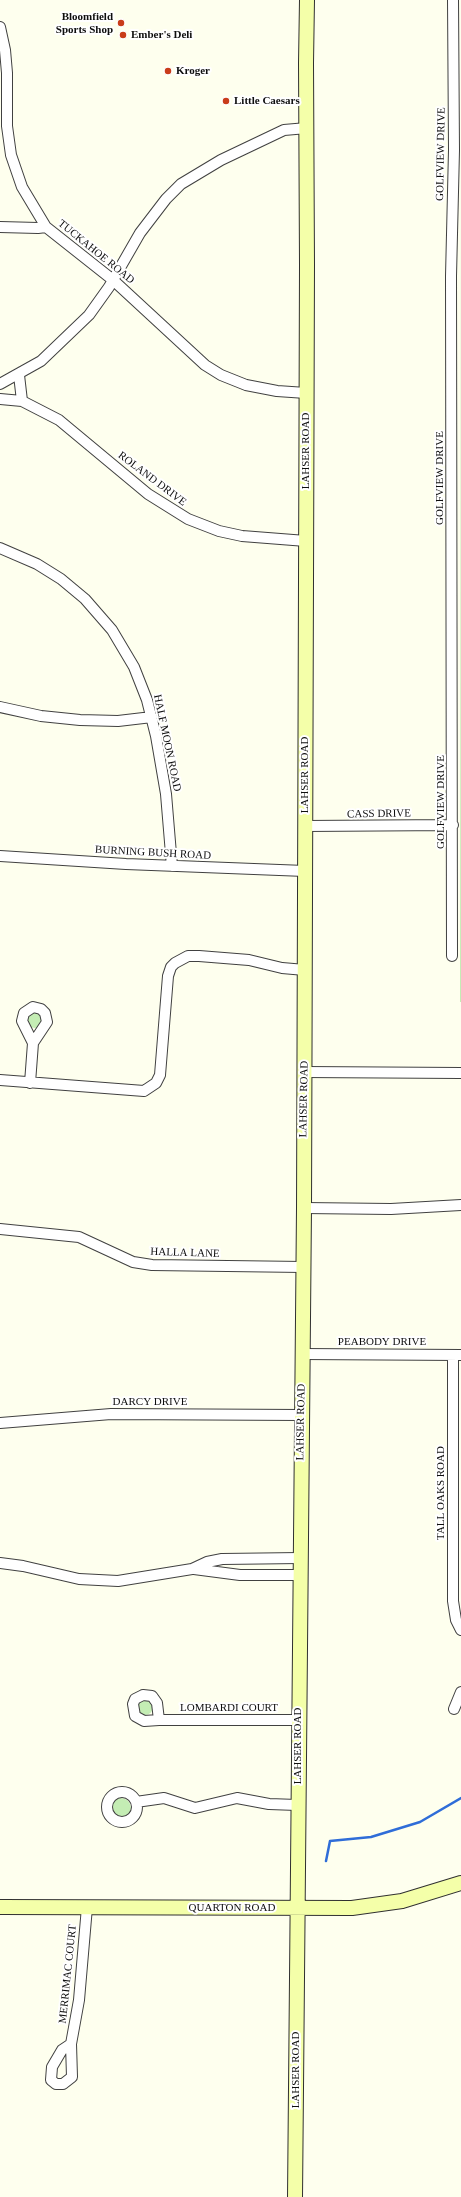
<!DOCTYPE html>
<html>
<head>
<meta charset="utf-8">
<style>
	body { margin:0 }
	canvas { display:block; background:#feffee }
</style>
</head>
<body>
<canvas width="461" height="2197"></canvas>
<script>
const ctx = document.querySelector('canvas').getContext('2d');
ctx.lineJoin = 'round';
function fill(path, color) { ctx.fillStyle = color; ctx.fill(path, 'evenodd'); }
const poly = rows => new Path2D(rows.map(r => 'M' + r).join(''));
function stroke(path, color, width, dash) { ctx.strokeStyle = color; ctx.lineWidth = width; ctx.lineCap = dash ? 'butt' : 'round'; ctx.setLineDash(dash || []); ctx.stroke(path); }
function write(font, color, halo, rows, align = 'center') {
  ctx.font = font + ' Georgia,serif'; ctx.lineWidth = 4; ctx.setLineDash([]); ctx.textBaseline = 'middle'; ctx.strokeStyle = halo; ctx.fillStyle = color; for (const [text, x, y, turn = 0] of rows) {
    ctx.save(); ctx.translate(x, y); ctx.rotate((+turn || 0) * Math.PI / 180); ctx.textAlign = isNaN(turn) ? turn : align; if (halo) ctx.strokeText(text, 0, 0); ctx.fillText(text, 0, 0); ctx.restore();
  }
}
fill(poly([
	[461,141,461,1002,460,1002],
	'27 1020a8 8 0 1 1 16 0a8 8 0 1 1-16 0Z',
	'137 1707a8 8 0 1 1 16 0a8 8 0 1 1-16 0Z',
	'111 1808a10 10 0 1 1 20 0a10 10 0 1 1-20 0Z'
]), '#c4edb4');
stroke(poly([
	[326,1861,330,1841,371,1837,420,1822,461,1798]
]), '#2f6dd8', 2.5);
const street = poly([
	[0,27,5,50,7,73,7,126,11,155,22,187,46,227,113,280,205,365,221,375,246,385,277,391,306,393],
	[0,227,38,228,46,227],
	[19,375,22,401],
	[0,384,41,361,89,315,109,287,140,233,166,199,181,184,221,160,284,130,307,128],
	[0,399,22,401,59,420,148,494,188,519,219,531,242,536,306,541],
	[0,548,37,564,61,579,85,599,112,630,134,667,147,700,156,736,166,794,172,866],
	[0,707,41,716,80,720,118,721,152,717],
	[305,826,453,825],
	[0,856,126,864,305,871],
	[452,956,451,276,454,150,453,0],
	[304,1072,461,1073],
	[0,1080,144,1091,156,1083,160,1075,168,976,171,967,175,963,188,956,199,956,249,960,282,968,305,970],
	[30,1083,33,1043,47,1022,45,1013,41,1009,33,1007,24,1013,22,1021,33,1043],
	[304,1208,391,1209,461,1205],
	[0,1229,79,1237,133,1262,152,1265,303,1267],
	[302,1354,461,1355],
	[453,1355,453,1601,456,1620,461,1630],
	[0,1423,111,1414,301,1415],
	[0,1563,23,1566,79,1579,118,1581,192,1569,207,1562,222,1559,300,1558],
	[194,1569,240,1575,299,1575],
	[143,1695,152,1696,157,1703,159,1720,144,1721,135,1716,133,1704,135,1699,143,1695],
	[454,1709,461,1692],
	[159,1720,298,1720],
	'107 1807a15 15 0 1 1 30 0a15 15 0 1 1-30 0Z',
	[136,1802,164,1798,195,1808,237,1798,269,1804,297,1805],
	[71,2044,62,2050,52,2067,51,2080,56,2084,63,2084,72,2077,71,2044,79,2000,87,1907]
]);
const secondary = poly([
	[0,1907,352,1908,402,1901,461,1883],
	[295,2197,304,1208,307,265,306,63,307,0]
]);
stroke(street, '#414141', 12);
stroke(secondary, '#303030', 16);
stroke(street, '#fff', 10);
stroke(secondary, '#f4ffa9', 14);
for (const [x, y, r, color] of [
	[121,23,4,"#c93c1a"],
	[123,35,4,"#c93c1a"],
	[168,71,4,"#c93c1a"],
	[226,101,4,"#c93c1a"]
]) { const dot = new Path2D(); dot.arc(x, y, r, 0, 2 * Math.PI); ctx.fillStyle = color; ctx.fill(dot); stroke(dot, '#fff', 1.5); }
write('bold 11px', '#0e0e0e', '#fff', [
	["Bloomfield",113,17,"right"],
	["Sports Shop",113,30,"right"],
	["Ember's Deli",131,35],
	["Kroger",176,71],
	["Little Caesars",234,101]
], 'left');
write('11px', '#0e0e0e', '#fff', [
	["GOLFVIEW DRIVE",441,154,-89],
	["TUCKAHOE ROAD",96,252,39],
	["LAHSER ROAD",306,451,-90],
	["GOLFVIEW DRIVE",440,478,-90],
	["ROLAND DRIVE",152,479,37],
	["HALF MOON ROAD",167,743,78],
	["LAHSER ROAD",305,775,-90],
	["GOLFVIEW DRIVE",441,802,-90],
	["CASS DRIVE",379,814,-1],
	["BURNING BUSH ROAD",153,853,3],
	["LAHSER ROAD",304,1099,-89],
	["HALLA LANE",185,1253,2],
	["PEABODY DRIVE",382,1342],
	["DARCY DRIVE",150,1402],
	["LAHSER ROAD",301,1422,-89],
	["TALL OAKS ROAD",441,1493,-90],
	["LOMBARDI COURT",229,1708],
	["LAHSER ROAD",298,1746,-90],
	["QUARTON ROAD",232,1908],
	["MERRIMAC COURT",68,1974,-84],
	["LAHSER ROAD",296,2070,-90]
]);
</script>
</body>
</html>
